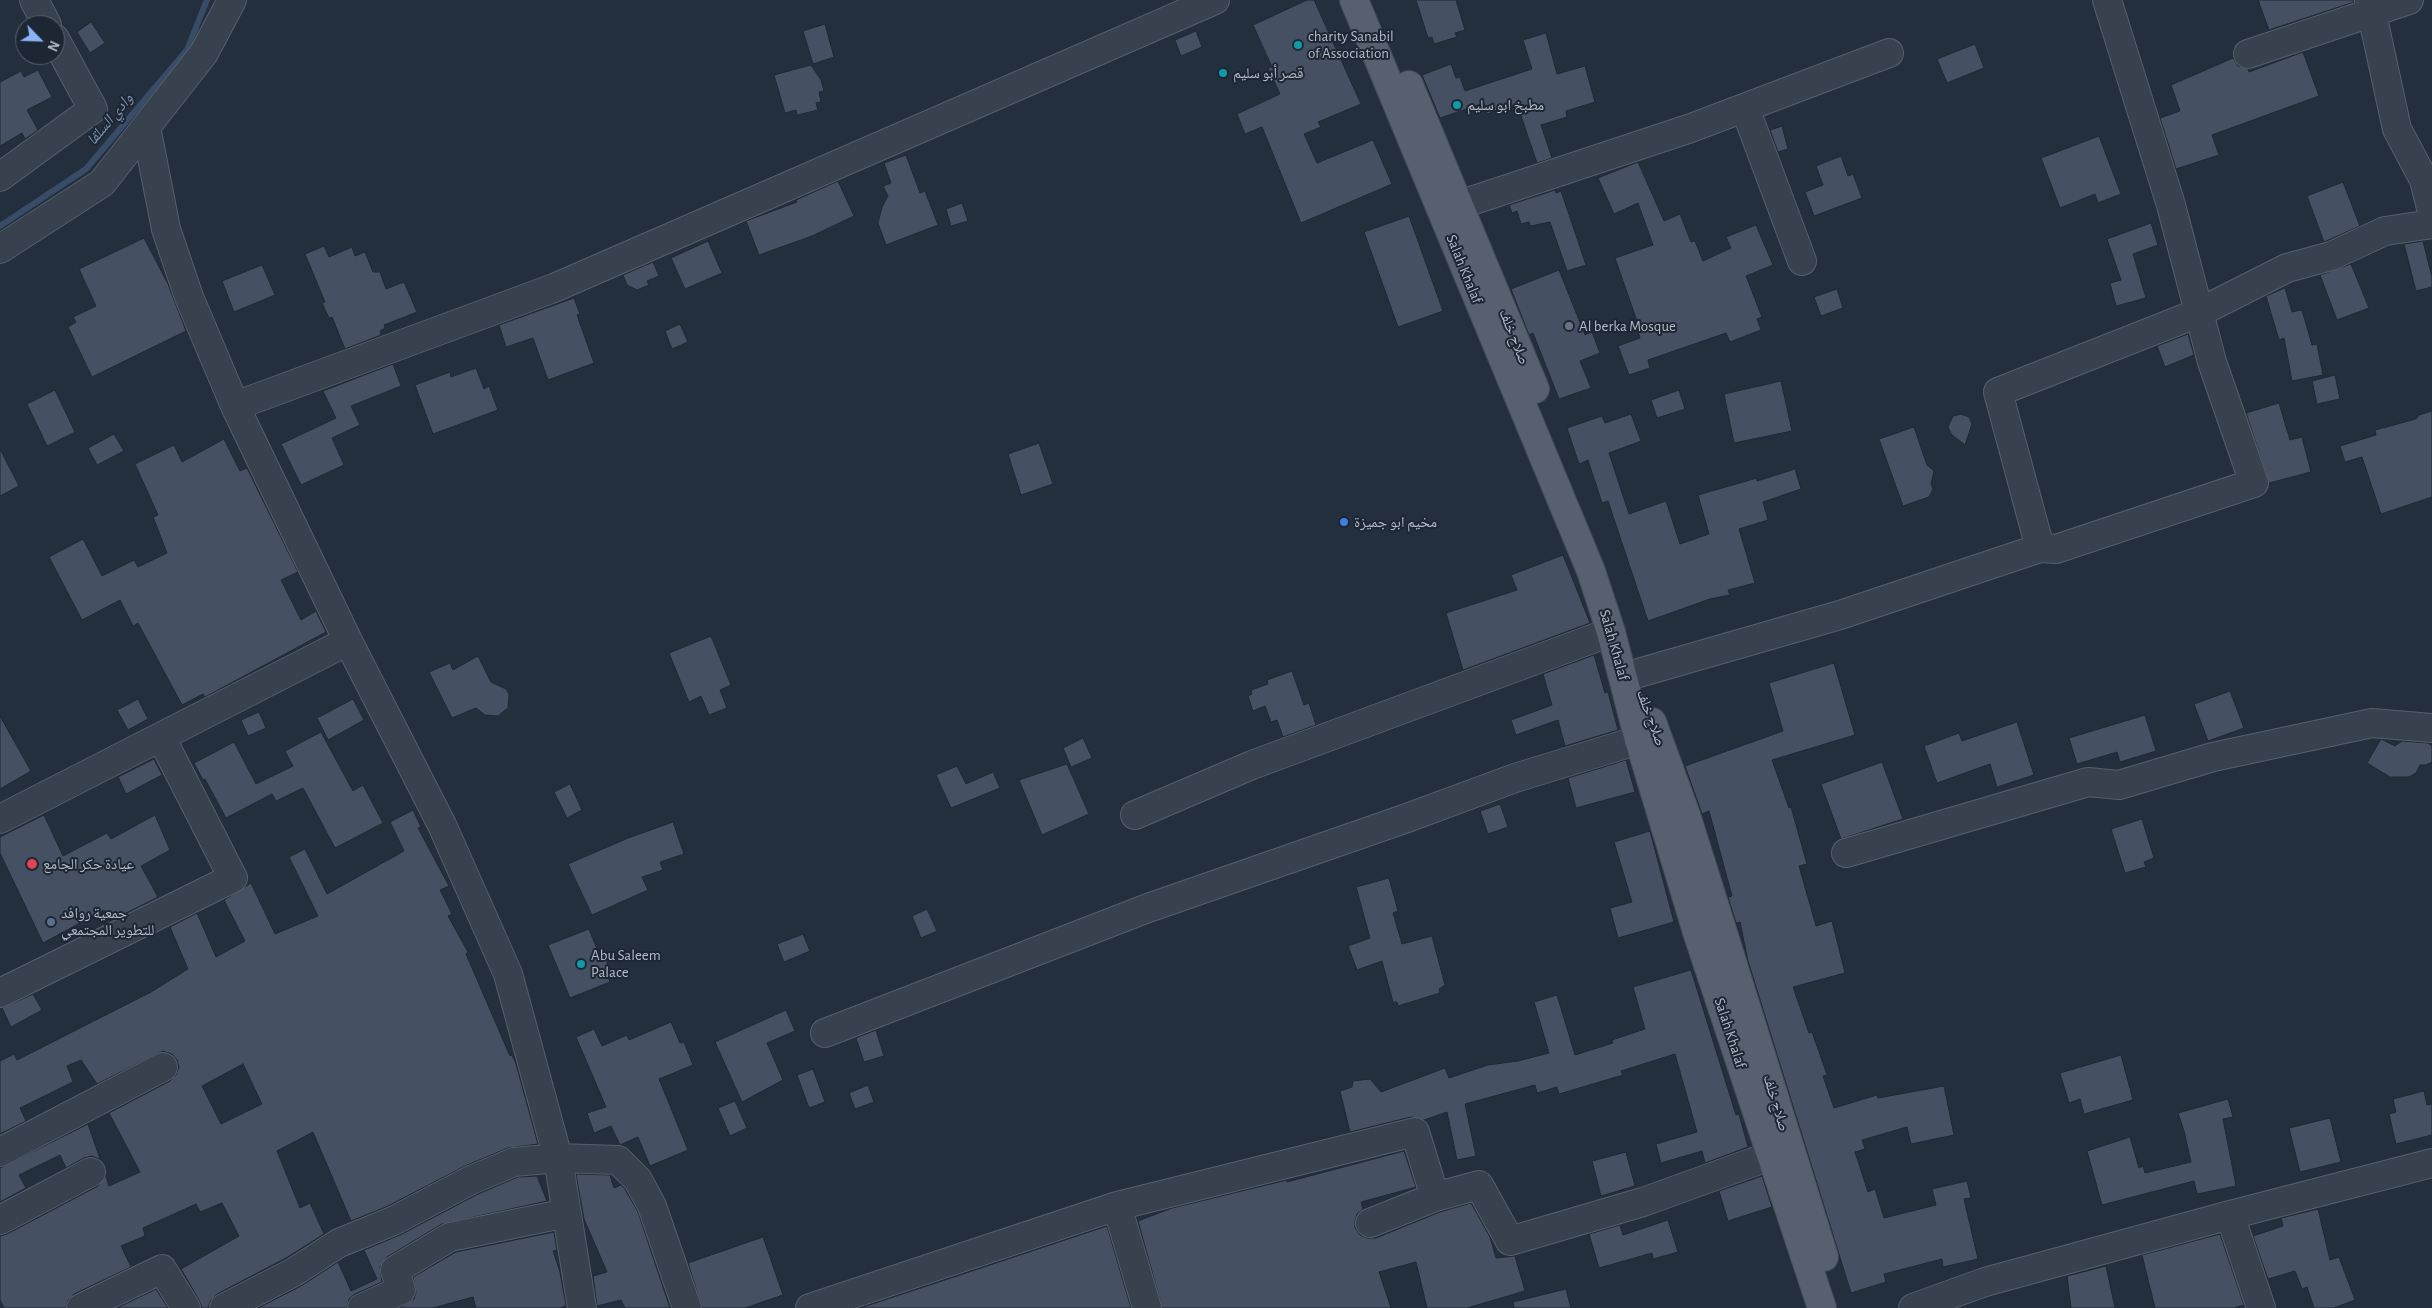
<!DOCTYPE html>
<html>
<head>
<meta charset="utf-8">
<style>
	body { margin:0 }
	#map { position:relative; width:2432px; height:1308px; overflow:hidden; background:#242f3e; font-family:"Alegreya Sans",sans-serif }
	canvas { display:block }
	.north { position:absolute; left:15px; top:15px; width:50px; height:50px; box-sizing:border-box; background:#1d2633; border:1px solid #59626f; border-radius:50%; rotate:114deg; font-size:14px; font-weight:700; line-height:20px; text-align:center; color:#b4bcc9 }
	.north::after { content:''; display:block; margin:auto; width:18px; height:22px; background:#8ab4f8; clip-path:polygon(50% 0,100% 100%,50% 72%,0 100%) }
</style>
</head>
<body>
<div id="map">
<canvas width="2432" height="1308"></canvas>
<div class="north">N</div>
</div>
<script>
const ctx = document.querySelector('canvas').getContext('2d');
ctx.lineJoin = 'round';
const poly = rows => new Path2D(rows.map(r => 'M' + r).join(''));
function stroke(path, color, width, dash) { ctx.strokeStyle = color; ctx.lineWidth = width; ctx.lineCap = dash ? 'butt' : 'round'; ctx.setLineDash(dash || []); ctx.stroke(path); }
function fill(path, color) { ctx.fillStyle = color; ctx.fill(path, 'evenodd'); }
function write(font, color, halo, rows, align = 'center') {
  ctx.font = font + ' "Alegreya Sans","Noto Naskh Arabic",sans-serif'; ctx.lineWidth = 4; ctx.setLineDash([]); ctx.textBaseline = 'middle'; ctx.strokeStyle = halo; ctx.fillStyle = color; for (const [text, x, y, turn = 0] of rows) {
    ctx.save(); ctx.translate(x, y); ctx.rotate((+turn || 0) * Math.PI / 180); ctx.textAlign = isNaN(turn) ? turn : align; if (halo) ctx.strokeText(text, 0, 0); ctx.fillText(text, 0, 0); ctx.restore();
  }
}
stroke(poly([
	[0,226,86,169,187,50,207,0]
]), '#394c67', 6);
const building = poly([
	[1307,0,1314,0,1361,104,1318,122,1321,127,1304,134,1317,163,1373,140,1392,184,1301,223,1262,127,1245,134,1237,114,1280,94,1268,68,1272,67,1253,25,1307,0],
	[1416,0,1456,0,1465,30,1455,33,1457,37,1434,44,1432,37,1428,38,1416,0],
	[2258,0,2354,0,2354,2,2269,30,2258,0],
	[91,22,105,43,90,53,77,32,91,22],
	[825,24,834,57,813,64,803,31,825,24],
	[1196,31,1202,47,1181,56,1175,40,1196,31],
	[1546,33,1557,74,1585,66,1595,102,1566,111,1567,117,1541,125,1552,158,1537,163,1517,104,1487,114,1484,103,1440,118,1422,75,1451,64,1456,78,1460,77,1465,91,1532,69,1523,40,1546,33],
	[1975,44,1984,68,1947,83,1937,59,1975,44],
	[2303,52,2319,96,2212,135,2219,155,2176,169,2160,118,2180,111,2171,85,2233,58,2238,66,2248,69,2249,72,2303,52],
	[811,65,821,80,824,91,819,92,821,102,816,103,818,110,797,115,796,110,785,113,774,75,811,65],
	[38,70,52,97,27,110,38,130,25,139,22,133,0,146,0,82,21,71,24,77,38,70],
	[1782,126,1788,149,1778,152,1770,130,1782,126],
	[2099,136,2121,194,2098,203,2095,194,2060,208,2041,158,2099,136],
	[906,155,920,193,925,191,938,225,886,245,878,223,882,207,888,196,883,186,891,183,884,163,906,155],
	[1841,156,1848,176,1853,174,1862,198,1814,216,1805,192,1823,185,1816,166,1841,156],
	[1638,162,1664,221,1680,214,1691,242,1695,241,1703,261,1731,248,1726,237,1756,225,1773,265,1746,276,1762,317,1757,319,1761,330,1730,342,1726,333,1648,360,1650,368,1629,375,1618,346,1640,338,1635,322,1637,321,1615,258,1653,245,1638,203,1614,214,1598,178,1638,162],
	[838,181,854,216,812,236,759,255,746,221,797,202,796,200,838,181],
	[2343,182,2360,226,2324,242,2307,196,2343,182],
	[1555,190,1556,193,1561,191,1586,265,1567,271,1550,222,1530,226,1529,222,1521,224,1517,211,1512,213,1509,205,1555,190],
	[962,203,968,221,951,226,946,209,962,203],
	[1409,216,1443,311,1398,327,1364,232,1409,216],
	[2151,223,2158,245,2133,254,2146,298,2116,306,2110,283,2121,280,2107,239,2151,223],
	[144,238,168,284,186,331,92,377,68,327,76,322,73,317,96,306,79,269,144,238],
	[708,241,722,273,685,289,671,258,708,241],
	[2423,241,2432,277,2432,287,2416,291,2404,244,2423,241],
	[324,246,329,257,352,247,355,256,365,252,373,272,380,272,386,289,404,282,417,312,384,325,385,328,380,331,381,335,345,349,332,317,329,318,322,303,325,302,305,254,324,246],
	[653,262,659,276,647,281,649,285,637,290,627,285,623,275,653,262],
	[2351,264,2369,308,2337,320,2320,275,2351,264],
	[262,265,275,295,234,312,222,281,262,265],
	[1559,270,1585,335,1592,332,1600,353,1580,361,1591,388,1559,399,1533,333,1529,335,1511,289,1559,270],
	[2285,288,2292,312,2302,310,2312,345,2317,344,2323,375,2292,381,2284,338,2279,340,2266,296,2285,288],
	[1837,289,1843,308,1821,316,1814,297,1837,289],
	[574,298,580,314,577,315,594,363,548,380,533,338,506,347,499,325,574,298],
	[680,324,688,342,672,349,665,331,680,324],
	[2188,334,2194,355,2165,367,2157,346,2188,334],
	[393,364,401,386,351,406,360,425,332,438,344,465,301,485,281,444,336,418,323,391,393,364],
	[476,368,484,389,489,386,498,410,433,434,415,385,450,372,451,377,476,368],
	[2335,375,2340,399,2317,404,2312,381,2335,375],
	[1781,381,1792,431,1734,443,1724,394,1781,381],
	[55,390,75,432,47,446,27,404,55,390],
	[1679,390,1685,409,1657,418,1651,400,1679,390],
	[2279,403,2290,440,2302,437,2311,472,2269,483,2246,413,2279,403],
	[2432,411,2432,497,2381,514,2362,457,2345,462,2340,446,2376,435,2375,430,2416,419,2419,415,2432,411],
	[1631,414,1641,441,1609,453,1629,514,1666,501,1680,544,1709,534,1698,495,1757,478,1757,481,1795,469,1801,489,1763,502,1768,520,1739,529,1755,583,1728,590,1730,595,1710,599,1648,621,1608,501,1602,503,1588,460,1579,464,1567,428,1602,416,1605,423,1631,414],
	[1961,414,1969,417,1972,424,1965,445,1952,435,1948,427,1953,416,1961,414],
	[1914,427,1927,465,1934,471,1931,484,1933,489,1929,497,1903,506,1879,439,1914,427],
	[114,434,124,451,97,465,88,448,114,434],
	[224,439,240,471,247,468,298,572,281,580,301,620,316,611,326,632,205,697,203,694,182,705,138,623,133,626,120,600,82,620,49,557,83,539,102,576,134,560,138,567,167,553,153,517,158,515,135,464,174,445,182,462,224,439],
	[1039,443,1053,484,1021,495,1008,454,1039,443],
	[0,449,19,486,0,496,0,449],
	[1563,555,1590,623,1463,670,1446,613,1517,590,1511,575,1563,555],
	[711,636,731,685,720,690,727,708,709,715,701,696,689,702,669,653,711,636],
	[1594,655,1605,693,1608,692,1618,730,1565,746,1558,720,1516,735,1511,720,1552,705,1543,674,1594,655],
	[478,656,491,682,506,689,509,694,508,708,498,716,485,715,476,708,452,718,429,672,450,663,453,670,478,656],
	[1834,663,1855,735,1772,760,1789,808,1791,807,1807,864,1799,866,1816,926,1832,921,1845,973,1793,987,1809,1033,1812,1032,1824,1066,1827,1075,1823,1076,1834,1108,1877,1095,1878,1098,1944,1086,1954,1135,1911,1144,1907,1127,1862,1140,1865,1149,1855,1152,1868,1192,1875,1189,1884,1218,1936,1205,1932,1189,1967,1181,1971,1198,1964,1199,1978,1259,1943,1267,1942,1259,1884,1274,1886,1282,1851,1293,1748,961,1740,922,1736,923,1728,897,1732,896,1709,811,1702,814,1685,766,1783,731,1769,683,1834,663],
	[1292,671,1304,705,1309,703,1316,725,1283,737,1277,720,1271,722,1265,706,1253,711,1248,696,1252,694,1251,690,1268,684,1267,680,1292,671],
	[2230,691,2244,728,2208,741,2194,704,2230,691],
	[138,699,148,719,128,730,117,710,138,699],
	[353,699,364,720,328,740,317,718,353,699],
	[259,712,266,728,248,736,241,720,259,712],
	[2145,715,2156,751,2120,762,2117,752,2077,764,2069,738,2145,715],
	[0,716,31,771,0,789,0,716],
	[2017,722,2034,775,1997,787,1990,764,1937,783,1924,746,1959,733,1962,741,2017,722],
	[321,732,353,791,363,785,383,823,335,848,303,788,276,801,272,794,226,818,205,779,203,780,194,763,234,742,256,784,293,766,285,751,321,732],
	[1083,738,1092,758,1071,767,1063,748,1083,738],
	[2381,739,2395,746,2402,741,2428,743,2432,746,2432,762,2426,765,2420,765,2416,773,2409,777,2390,777,2367,763,2381,739],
	[154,759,162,775,126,794,118,777,154,759],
	[1626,760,1635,792,1576,808,1568,778,1626,760],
	[1882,762,1903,819,1841,839,1821,784,1882,762],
	[1067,764,1089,814,1042,835,1019,780,1067,764],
	[957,766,966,784,993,772,1000,788,951,808,936,775,957,766],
	[570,784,582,810,567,818,554,792,570,784],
	[1500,804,1508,827,1488,834,1480,811,1500,804],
	[413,810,421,827,418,828,449,886,440,890,452,914,448,916,468,952,466,954,485,998,510,1056,512,1055,516,1064,538,1144,508,1148,465,1166,386,1207,351,1221,313,1132,277,1151,300,1208,310,1203,324,1234,286,1258,217,1294,211,1300,208,1308,202,1308,199,1300,181,1269,239,1236,222,1203,200,1212,196,1204,143,1228,145,1236,121,1246,131,1267,74,1294,68,1300,66,1308,4,1308,0,1300,0,1236,7,1234,98,1186,106,1176,109,1186,140,1172,109,1113,170,1081,176,1075,179,1067,177,1060,172,1054,163,1051,97,1084,81,1060,67,1066,73,1082,20,1108,26,1121,0,1134,0,1061,14,1054,17,1060,151,992,188,969,170,927,197,913,216,957,245,941,224,900,251,883,275,934,318,916,289,857,305,849,327,894,404,851,390,822,413,810],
	[243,1064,262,1104,221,1124,202,1086,243,1064],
	[44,815,63,856,107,833,111,839,155,815,170,850,141,866,158,897,110,921,104,910,43,943,0,853,0,837,44,815],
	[2142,819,2154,858,2144,862,2146,867,2125,873,2111,829,2142,819],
	[673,822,684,854,660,862,663,870,642,877,648,890,592,915,568,864,628,838,673,822],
	[1650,831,1674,922,1618,938,1610,908,1632,902,1614,842,1650,831],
	[1389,878,1398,911,1393,913,1402,944,1432,936,1445,985,1439,989,1440,993,1398,1006,1397,1002,1393,1002,1382,961,1357,970,1348,946,1370,938,1356,887,1389,878],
	[927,909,937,931,921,938,912,916,927,909],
	[589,929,597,949,608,956,606,971,610,982,570,998,548,945,589,929],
	[803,934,810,951,784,962,777,944,803,934],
	[1691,970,1736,1115,1739,1114,1748,1147,1705,1163,1702,1151,1661,1163,1656,1144,1697,1132,1675,1054,1621,1071,1623,1075,1559,1094,1557,1087,1537,1093,1535,1085,1465,1104,1476,1156,1457,1160,1447,1112,1424,1120,1411,1117,1350,1132,1340,1091,1352,1087,1353,1081,1370,1079,1381,1092,1445,1068,1449,1078,1488,1065,1518,1061,1549,1053,1534,1002,1557,995,1575,1055,1613,1043,1612,1040,1645,1029,1633,987,1691,970],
	[33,994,42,1010,11,1027,2,1008,33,994],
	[786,1010,795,1031,767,1043,783,1080,742,1102,715,1042,786,1010],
	[671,1022,680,1043,684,1042,693,1065,659,1079,688,1150,650,1166,638,1137,620,1145,611,1126,594,1133,587,1113,606,1107,576,1037,594,1029,602,1046,627,1035,629,1040,671,1022],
	[876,1030,884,1056,864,1062,856,1038,876,1030],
	[2121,1055,2133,1100,2084,1114,2080,1099,2069,1103,2060,1073,2121,1055],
	[813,1069,825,1102,809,1108,797,1075,813,1069],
	[868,1085,874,1102,855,1109,849,1093,868,1085],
	[2424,1091,2427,1105,2432,1104,2432,1135,2396,1144,2389,1114,2396,1112,2393,1099,2424,1091],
	[2228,1099,2233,1117,2223,1119,2236,1186,2197,1194,2194,1181,2102,1205,2087,1151,2130,1137,2139,1168,2143,1166,2145,1173,2191,1162,2184,1131,2178,1113,2228,1099],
	[735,1101,747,1128,730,1136,718,1108,735,1101],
	[2330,1118,2341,1162,2300,1172,2289,1128,2330,1118],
	[88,1124,100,1159,92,1156,84,1158,66,1168,60,1155,19,1175,26,1188,0,1202,0,1168,88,1124],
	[1404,1151,1416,1187,1361,1202,1363,1209,1357,1214,1355,1221,1355,1228,1360,1235,1367,1238,1376,1238,1440,1212,1471,1203,1490,1237,1496,1258,1515,1256,1525,1291,1467,1308,1427,1308,1416,1262,1379,1272,1391,1308,1162,1308,1138,1221,1172,1208,1287,1180,1287,1182,1404,1151],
	[1626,1152,1635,1186,1601,1196,1592,1161,1626,1152],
	[576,1174,610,1175,614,1188,621,1185,625,1189,638,1212,670,1308,625,1308,621,1300,597,1306,593,1276,607,1272,584,1219,576,1174],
	[537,1176,547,1201,442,1224,387,1257,380,1267,382,1282,355,1294,349,1299,347,1308,258,1308,301,1286,338,1262,351,1291,377,1279,364,1250,400,1235,478,1194,518,1177,537,1176],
	[1762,1176,1772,1207,1728,1221,1719,1191,1762,1176],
	[2318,1209,2330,1260,2339,1257,2355,1300,2334,1308,2314,1308,2307,1287,2302,1289,2295,1271,2268,1279,2253,1236,2283,1226,2281,1218,2318,1209],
	[1668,1220,1678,1252,1653,1259,1652,1253,1599,1268,1589,1234,1620,1225,1623,1235,1668,1220],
	[1107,1226,1131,1308,860,1308,957,1276,1107,1226],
	[554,1232,557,1250,553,1251,560,1272,566,1306,560,1308,476,1308,473,1297,433,1308,399,1308,414,1299,416,1292,413,1277,456,1252,554,1232],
	[2220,1234,2244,1305,2234,1308,2155,1308,2142,1255,2220,1234],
	[763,1237,783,1295,745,1308,702,1308,688,1263,763,1237],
	[2106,1266,2115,1308,2071,1308,2067,1276,2106,1266],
	[156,1289,168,1308,117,1308,156,1289],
	[1566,1289,1571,1308,1514,1308,1513,1302,1566,1289]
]);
fill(building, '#455162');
stroke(building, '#1f2835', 1);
const minor = poly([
	[34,0,47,25],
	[2369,0,2397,129,2424,180,2432,212],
	[2248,54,2409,0],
	[1745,108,1802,261],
	[146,127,166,229,189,297,235,406,348,641,442,825,508,974,558,1158,582,1308],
	[0,177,93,109,55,39],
	[1459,205,1691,128,1889,53],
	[0,249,102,183,204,53,232,0],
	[235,406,554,288,1215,0],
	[2040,548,1998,392,2198,313,2287,268,2331,256,2385,231,2432,224],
	[1635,674,1840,615,2040,548,2056,549,2254,483,2212,362,2171,205,2107,0],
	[1135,815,1252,765,1611,632],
	[0,819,348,641],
	[1846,853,2088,782,2119,785,2213,757,2372,723,2432,728],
	[0,993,233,878,161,737],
	[825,1033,1148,908,1407,818,1515,778,1639,740],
	[0,1152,163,1067],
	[1117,1206,1147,1308],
	[2230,1215,2261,1308],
	[0,1220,91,1172],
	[1370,1223,1435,1197,1479,1185,1510,1241,1643,1202,1770,1156],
	[81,1308,162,1269,186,1308],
	[224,1308,294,1272,339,1243,393,1221,471,1180,514,1162,558,1158,618,1160,638,1180,652,1206,687,1308],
	[362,1308,401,1290,395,1270,450,1237,567,1213],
	[810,1308,1117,1206,1415,1132,1435,1197],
	[1913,1308,1985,1282,2230,1215,2432,1163]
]);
const major = poly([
	[1354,0,1591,571,1611,632,1639,740,1697,932,1822,1308],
	[1409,85,1535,389],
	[1652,722,1686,815,1715,907,1824,1257]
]);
stroke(minor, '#565f6c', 30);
stroke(major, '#414a57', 30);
stroke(minor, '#38414e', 28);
stroke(major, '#56606e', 28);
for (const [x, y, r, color] of [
	[1298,45,5,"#0f9aa8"],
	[1223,73,5,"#0f9aa8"],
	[1457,105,5,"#0f9aa8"],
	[1569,326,5,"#6b7280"],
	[1344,522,5,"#3f7fe0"],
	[32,864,6,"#e0444e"],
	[51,922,5,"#5c6f8a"],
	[581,964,5,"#0f9aa8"]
]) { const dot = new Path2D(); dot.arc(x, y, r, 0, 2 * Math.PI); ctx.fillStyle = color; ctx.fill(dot); stroke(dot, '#1d2633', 2); }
write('15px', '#b4bcc9', '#1d2633', [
	["charity Sanabil",1308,36],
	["of Association",1308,53],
	["قصر أبو سليم",1233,73],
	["مطبخ ابو سليم",1467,105],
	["Al berka Mosque",1579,326],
	["مخيم ابو جميزة",1354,522],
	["عيادة حكر الجامع",43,864],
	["جمعية روافد",61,913],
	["للتطوير المجتمعي",61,930],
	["Abu Saleem",591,955],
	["Palace",591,972]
], 'left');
write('15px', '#b4bcc9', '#1d2633', [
	["Salah Khalaf",1464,269,68],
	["صلاح خلف",1514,337,68],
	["Salah Khalaf",1614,645,74],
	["صلاح خلف",1651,718,70],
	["Salah Khalaf",1730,1033,72],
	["صلاح خلف",1776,1103,73]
]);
write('italic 16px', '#7c92b1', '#1d2633', [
	["وادي السلقا",110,119,-50]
]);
</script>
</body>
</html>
